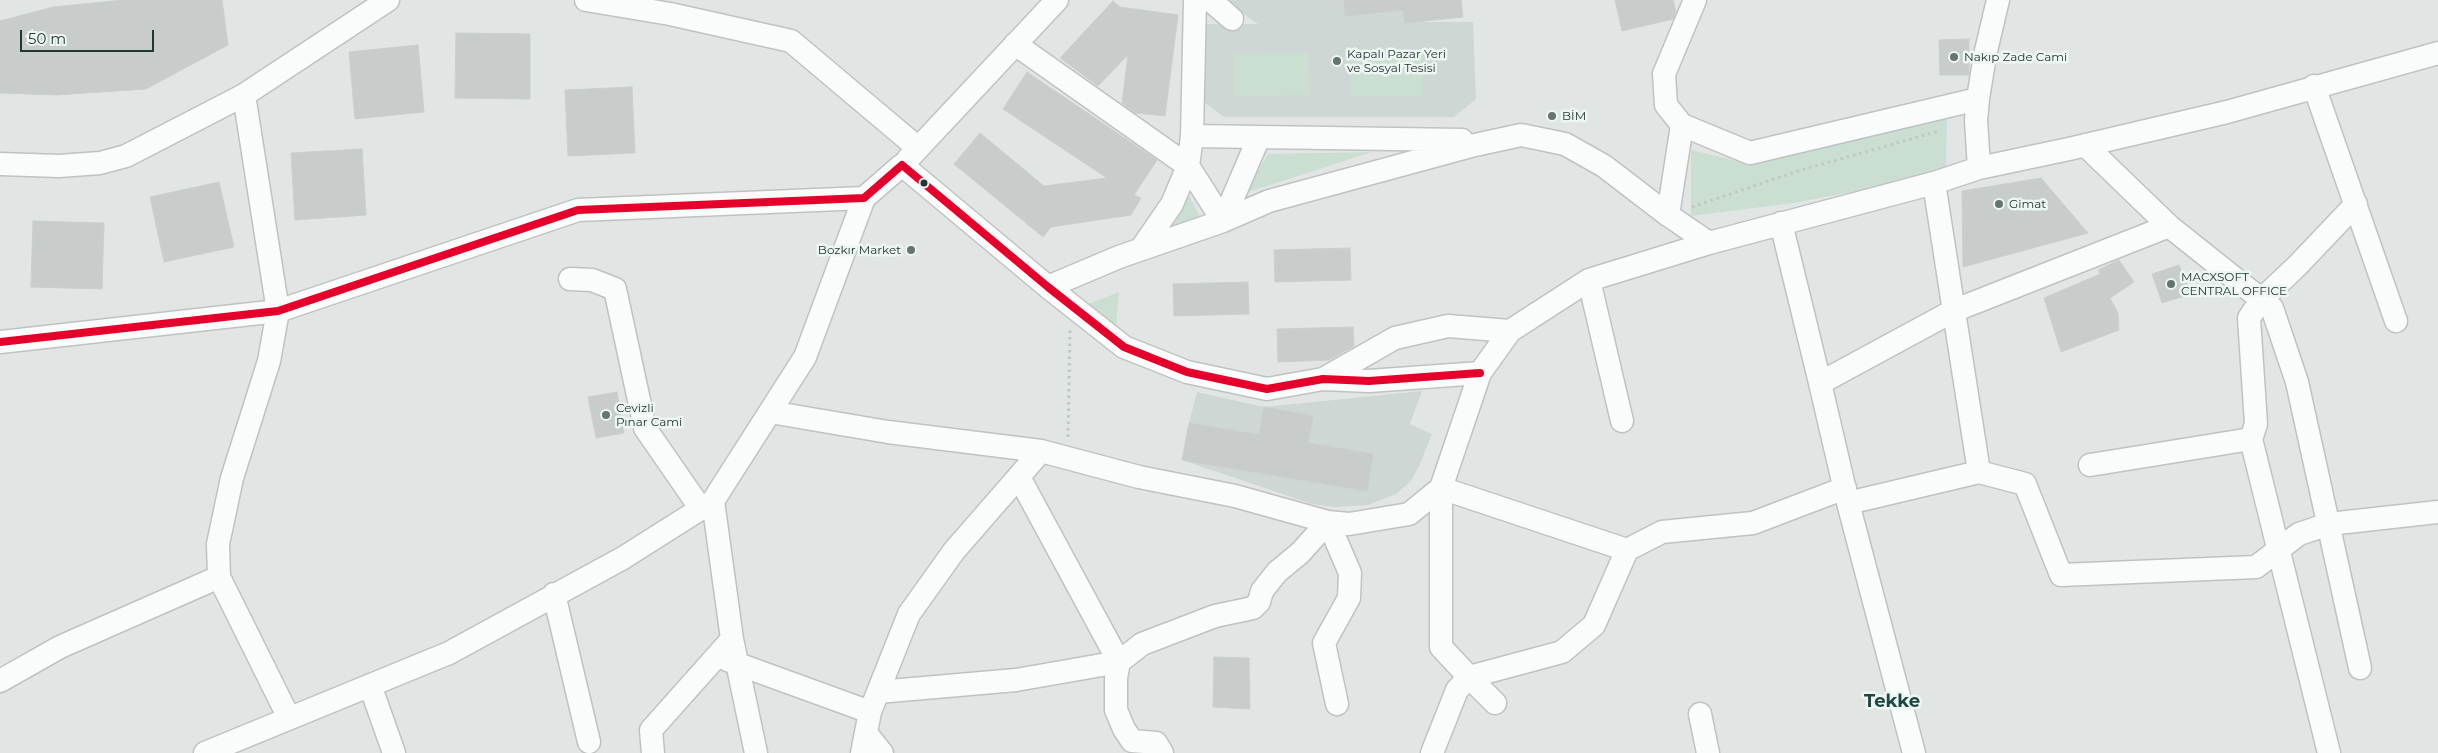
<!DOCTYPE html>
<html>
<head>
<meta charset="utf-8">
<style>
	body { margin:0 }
	#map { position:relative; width:2438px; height:753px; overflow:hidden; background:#e1e6e4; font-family:Montserrat,sans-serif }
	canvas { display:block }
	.scale { position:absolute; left:20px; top:30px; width:134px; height:22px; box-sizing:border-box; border:2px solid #213733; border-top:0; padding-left:6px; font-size:15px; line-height:18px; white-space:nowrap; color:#213733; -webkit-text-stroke:4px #eef6f3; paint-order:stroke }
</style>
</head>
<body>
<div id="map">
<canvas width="2438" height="753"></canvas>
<div class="scale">50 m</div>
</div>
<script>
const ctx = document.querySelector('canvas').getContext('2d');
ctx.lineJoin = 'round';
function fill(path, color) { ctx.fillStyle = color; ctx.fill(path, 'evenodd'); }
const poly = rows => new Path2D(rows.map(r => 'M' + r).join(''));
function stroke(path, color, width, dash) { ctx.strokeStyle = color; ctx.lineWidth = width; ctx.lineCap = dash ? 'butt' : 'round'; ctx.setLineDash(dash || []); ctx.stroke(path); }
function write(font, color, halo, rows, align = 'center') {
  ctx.font = font + ' Montserrat,sans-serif'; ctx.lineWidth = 5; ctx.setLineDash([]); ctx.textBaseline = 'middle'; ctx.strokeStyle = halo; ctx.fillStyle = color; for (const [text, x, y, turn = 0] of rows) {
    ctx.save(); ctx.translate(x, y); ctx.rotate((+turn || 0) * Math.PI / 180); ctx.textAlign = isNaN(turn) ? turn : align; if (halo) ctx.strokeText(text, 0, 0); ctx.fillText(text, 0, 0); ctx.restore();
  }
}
fill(poly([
	[1223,0,1461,0,1463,17,1412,22,1473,22,1476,99,1454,117,1224,117,1200,99,1200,24,1258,24],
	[1422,391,1410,424,1432,434,1419,466,1411,481,1396,494,1368,505,1334,507,1312,504,1182,460,1189,423,1197,392,1264,407]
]), '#ced7d4');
fill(poly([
	[1308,52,1309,95,1234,96,1233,53],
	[1350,53,1423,53,1423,96,1351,96],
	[1947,110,1946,169,1863,190,1793,203,1691,216,1691,150,1749,164],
	[1372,152,1245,193,1268,154],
	[1185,187,1200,217,1165,231],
	[1119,292,1116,326,1089,304]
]), '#cadfd2');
const building = poly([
	[123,0,222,0,228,45,146,89,56,95,0,93,0,21,53,7,123,0],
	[1344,0,1461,0,1463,17,1405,23,1403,10,1345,16,1344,0],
	[1615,0,1673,0,1676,12,1673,19,1622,31,1615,0],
	[1113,1,1120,7,1178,15,1165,116,1135,113,1122,103,1128,55,1098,86,1060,58,1113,1],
	[456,33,530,34,530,99,455,98,456,33],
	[1969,39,1969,75,1940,75,1939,40,1969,39],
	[418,45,424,112,355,119,349,52,418,45],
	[1027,72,1157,160,1134,195,1141,198,1131,215,1051,227,1043,237,954,164,980,133,1044,186,1107,178,1003,109,1027,72],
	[632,87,635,153,568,156,565,90,632,87],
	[362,149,366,215,295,220,291,153,362,149],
	[2041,178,2088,233,1963,267,1962,191,2041,178],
	[219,182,234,247,164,262,150,197,219,182],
	[33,221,104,223,102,289,31,287,33,221],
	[1350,248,1351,280,1275,282,1274,250,1350,248],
	[2119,260,2134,282,2110,298,2118,313,2119,330,2061,352,2044,298,2100,274,2098,270,2119,260],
	[2179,265,2191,294,2162,303,2152,274,2179,265],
	[1248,282,1249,314,1174,316,1173,284,1248,282],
	[1353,327,1354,346,1329,360,1278,362,1277,329,1353,327],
	[617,392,624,433,596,438,588,397,617,392],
	[1264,407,1313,416,1308,443,1373,454,1367,491,1182,460,1189,423,1259,435,1264,407],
	[1214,657,1249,658,1250,709,1213,707,1214,657]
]);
fill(building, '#c8cdcb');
stroke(building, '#cacfcd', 1);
const minor = poly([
	[586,0,670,14,791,41,918,148],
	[1195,0,1192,136,1188,166,1223,221,1259,137],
	[1210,0,1232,19],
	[1015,44,1188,166,1172,204,1141,249],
	[2314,86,2396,321],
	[244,95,388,0],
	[1682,125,1750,153,1978,99],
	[1192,136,1462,140],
	[2085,145,2169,226,2272,308,2297,382,2360,668],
	[908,159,1057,0],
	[0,164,59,166,100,163,126,156,244,95,278,311,269,361,232,478,218,544,219,577,289,718],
	[1979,168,1976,120,1978,99,1985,55,1998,0],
	[1934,183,1979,472],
	[1668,215,1682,125,1666,105,1664,74,1695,0],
	[1781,223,1820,383,1953,311,2169,226],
	[570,279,592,280,615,289,645,428,701,509],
	[1589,280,1622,421],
	[1048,287,1119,257,1223,221,1269,201,1475,145,1521,135,1565,144,1604,166,1668,215,1709,243],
	[0,342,278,311,578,210,864,198,902,165,1048,287,1124,347,1187,372,1267,389,1323,379,1369,381,1480,373],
	[1323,379,1395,338,1448,326,1510,331],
	[1820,383,1848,503,1914,753],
	[770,412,888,432,1041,451,954,551,909,614,870,712,862,753],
	[1041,451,1139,477,1235,496,1328,522,1300,553,1277,572,1262,591,1259,602,1253,608,1215,616,1142,644,1119,662,1116,678,1116,710,1124,729,1132,741,1156,743,1162,753],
	[2090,465,2251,439],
	[713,501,732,639],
	[1848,503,1979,472,2025,484,2061,575,2256,567,2299,534,2329,524,2438,512],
	[1328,522,1349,524,1409,514,1441,488,1480,373,1510,331,1589,280,1709,243,1934,183,1979,168,2069,149,2227,112,2438,53],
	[1328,522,1350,573,1349,598,1324,643,1337,704],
	[1627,550,1662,532,1753,523,1845,488],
	[554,594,589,742],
	[727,660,870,712],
	[0,681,60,647,219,577],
	[370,685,394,753],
	[878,692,1016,680,1119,662,1019,477],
	[1700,714,1708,753],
	[866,733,882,753],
	[205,753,449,653,623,558,713,501,805,357,864,198],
	[653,753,651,730,732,639,756,753],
	[1432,753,1457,690,1469,677,1562,652,1594,625,1627,550,1441,488,1441,647,1469,677,1495,703],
	[2329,753,2251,439,2256,424,2249,318,2261,300,2297,266,2356,204]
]);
stroke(minor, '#bec3c1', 25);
stroke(poly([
	[1692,207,1798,171,1939,131],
	[1068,437,1070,329]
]), '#bfc6c5', 3, [2.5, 4]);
stroke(minor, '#fafbfb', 22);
stroke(poly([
	[0,342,278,311,578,210,864,198,902,165,1048,287,1124,347,1187,372,1267,389,1323,379,1369,381,1480,373]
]), '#e4002b', 8);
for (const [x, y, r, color] of [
	[1954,57,5,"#647471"],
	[1337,61,5,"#647471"],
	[1552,116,5,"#647471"],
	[924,183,4.5,"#213733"],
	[1999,204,5,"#647471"],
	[911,250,5,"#647471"],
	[2171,284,5,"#647471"],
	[606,415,5,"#647471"]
]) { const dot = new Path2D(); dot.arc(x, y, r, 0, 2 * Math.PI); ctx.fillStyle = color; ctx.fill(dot); stroke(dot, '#eef6f3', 2); }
write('12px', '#213733', '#eef6f3', [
	["Kapalı Pazar Yeri",1347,54],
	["ve Sosyal Tesisi",1347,68],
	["Nakıp Zade Cami",1964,57],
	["BİM",1562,116],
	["Gimat",2009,204],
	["Bozkır Market",901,250,"right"],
	["MACXSOFT",2181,277],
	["CENTRAL OFFICE",2181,291],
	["Cevizli",616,408],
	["Pınar Cami",616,422]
], 'left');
write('bold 18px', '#1e4742', '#eef6f3', [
	["Tekke",1892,702]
]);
</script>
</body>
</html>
